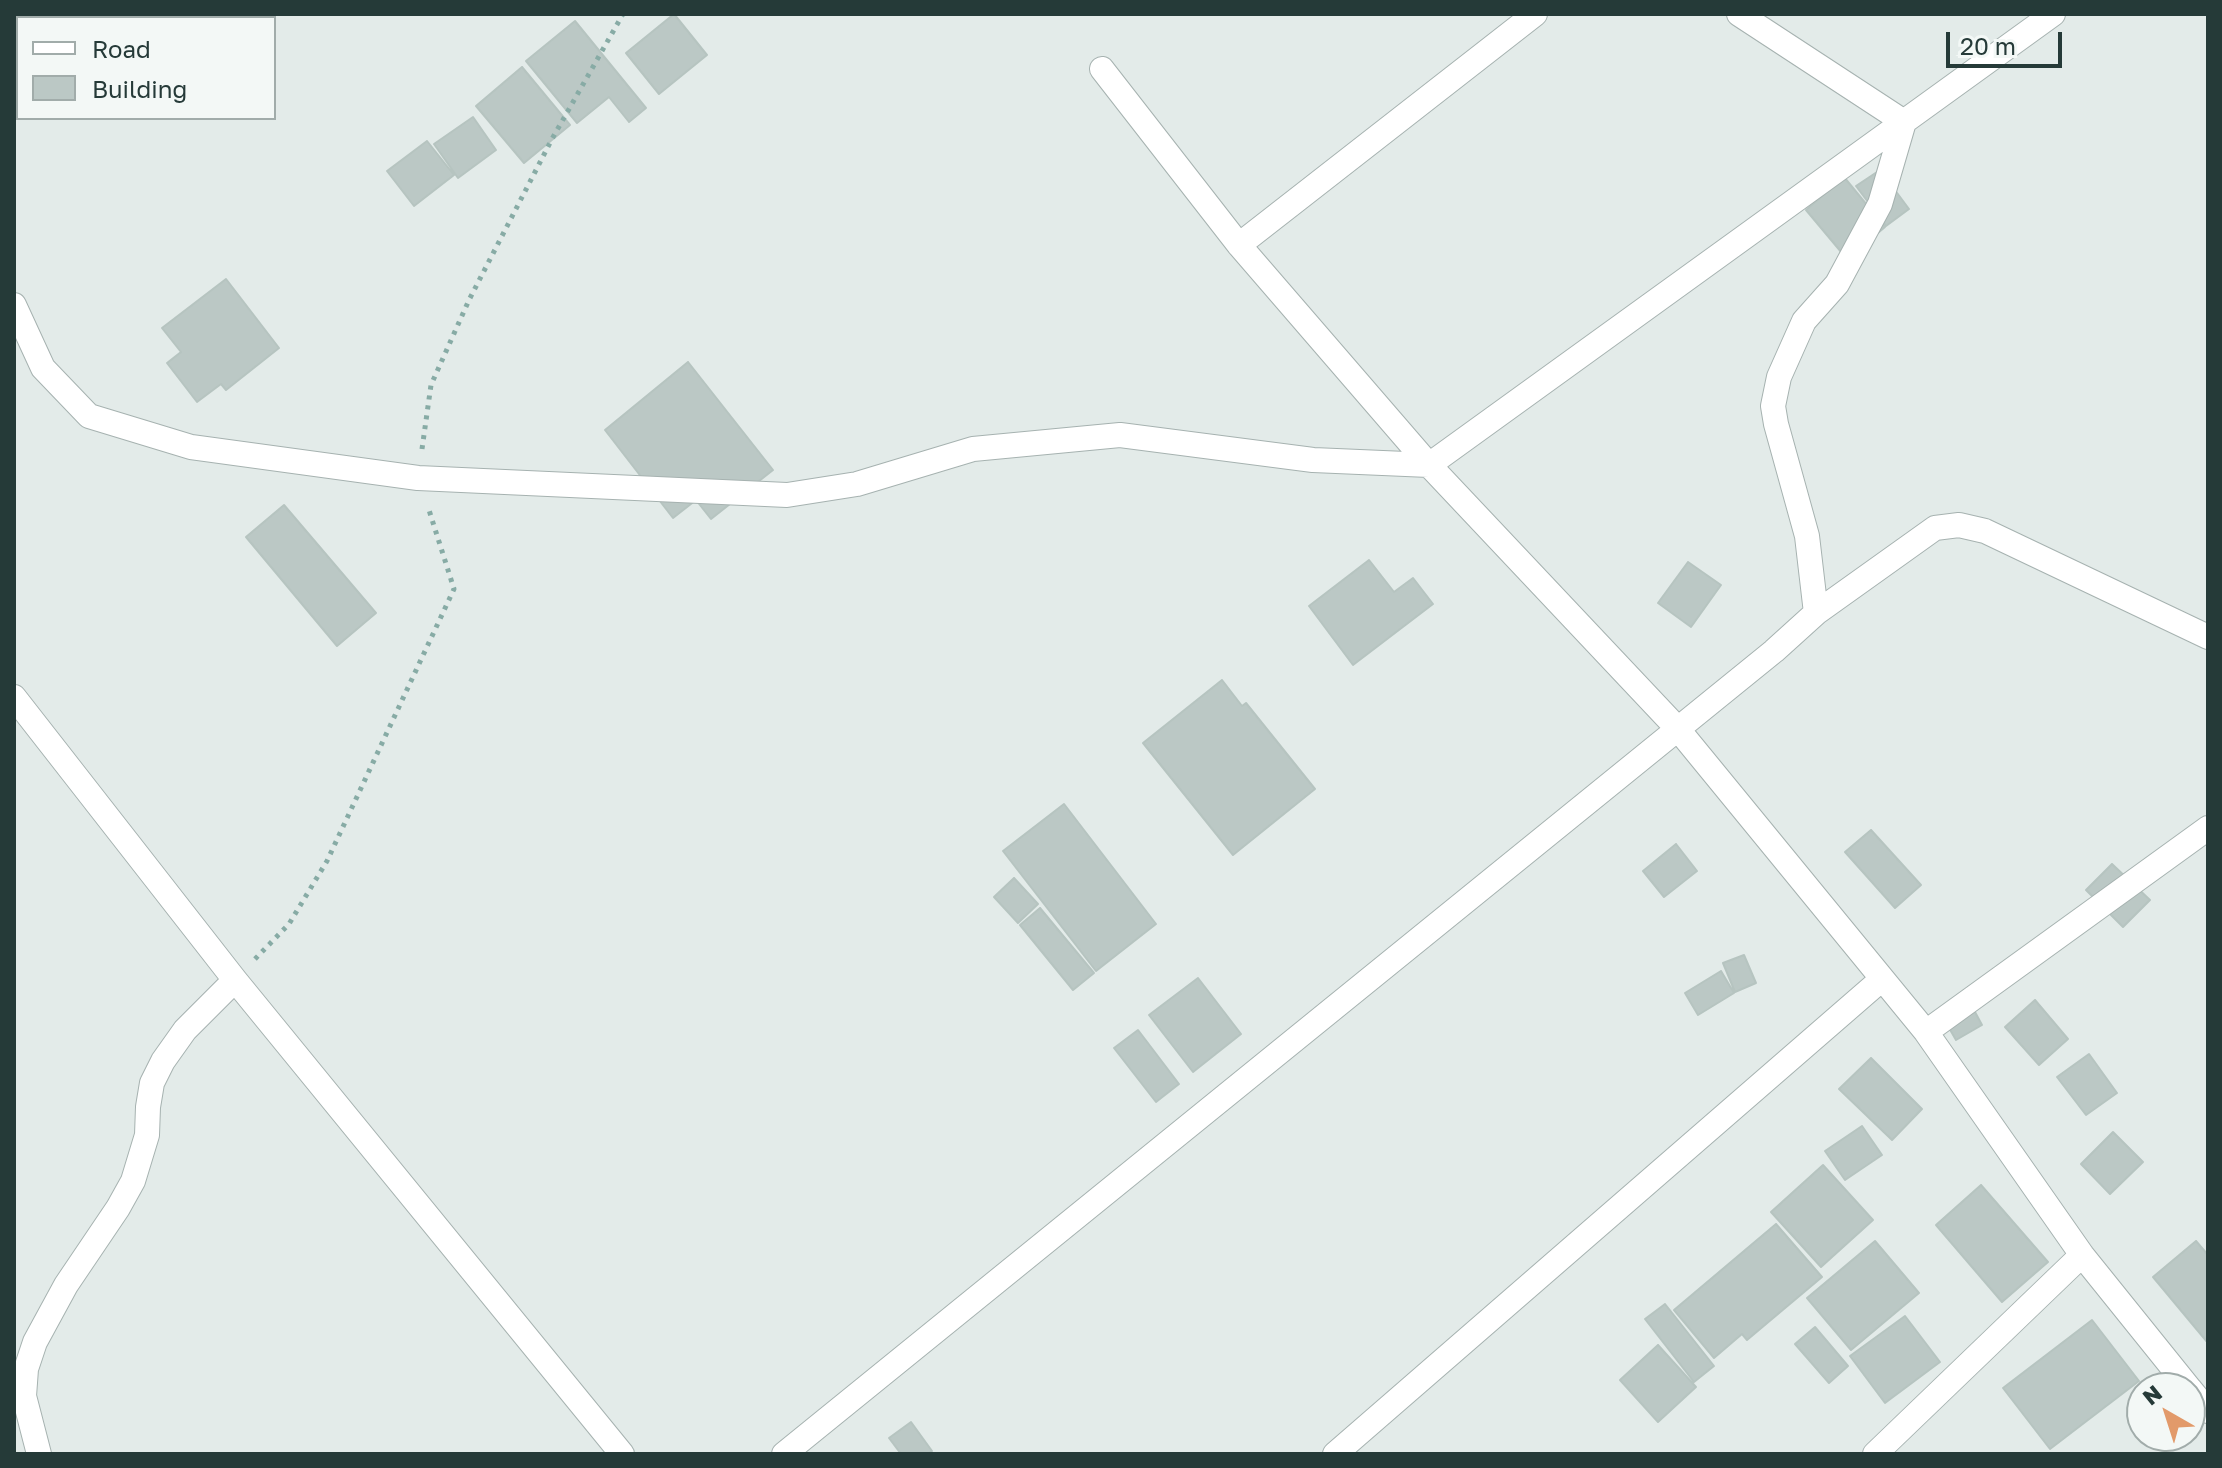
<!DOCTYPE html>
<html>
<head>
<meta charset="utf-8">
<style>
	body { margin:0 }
	#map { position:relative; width:2222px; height:1468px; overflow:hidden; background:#e3ebe9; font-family:"Golos Text",sans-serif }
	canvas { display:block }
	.frame { position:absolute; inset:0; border:16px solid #253a38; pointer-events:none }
	.legend { position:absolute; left:16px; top:16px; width:260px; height:104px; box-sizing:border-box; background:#f3f8f6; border:2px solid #a1acaa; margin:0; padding:10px 14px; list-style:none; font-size:24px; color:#253a38 }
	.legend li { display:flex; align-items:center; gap:16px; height:40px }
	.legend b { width:40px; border:2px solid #a1acaa }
	.north { position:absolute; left:2126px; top:1372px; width:80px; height:80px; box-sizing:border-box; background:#f3f8f6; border:2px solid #a1acaa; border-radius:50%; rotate:321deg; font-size:22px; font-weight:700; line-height:32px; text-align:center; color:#253a38 }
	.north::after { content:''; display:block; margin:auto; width:28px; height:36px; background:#e29a6a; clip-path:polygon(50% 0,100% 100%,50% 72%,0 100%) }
	.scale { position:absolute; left:1946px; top:32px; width:116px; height:36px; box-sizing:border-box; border:4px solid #253a38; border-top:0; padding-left:10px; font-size:24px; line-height:28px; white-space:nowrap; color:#253a38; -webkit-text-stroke:6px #f3f8f6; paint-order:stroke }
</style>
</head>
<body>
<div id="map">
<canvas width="2222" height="1468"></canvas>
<div class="frame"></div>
<ul class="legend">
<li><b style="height:10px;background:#fff"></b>Road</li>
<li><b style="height:22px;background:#bbc8c5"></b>Building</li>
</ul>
<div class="north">N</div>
<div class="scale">20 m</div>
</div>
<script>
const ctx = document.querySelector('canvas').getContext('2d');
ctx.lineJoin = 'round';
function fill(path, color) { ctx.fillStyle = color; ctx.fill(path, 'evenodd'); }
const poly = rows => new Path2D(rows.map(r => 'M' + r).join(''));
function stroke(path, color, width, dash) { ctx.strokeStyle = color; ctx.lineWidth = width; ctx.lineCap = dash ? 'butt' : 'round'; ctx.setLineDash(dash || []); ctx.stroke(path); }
const building = poly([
	[674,14,707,55,659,94,626,53,674,14],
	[575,21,646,108,629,122,609,97,577,123,526,61,575,21],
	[522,67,570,125,524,163,476,106,522,67],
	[473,117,496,150,458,178,434,144,473,117],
	[427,141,454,175,414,206,387,171,427,141],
	[1880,170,1909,209,1886,226,1856,186,1880,170],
	[1844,177,1885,227,1847,259,1806,210,1844,177],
	[226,279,279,348,226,390,221,384,197,402,167,363,181,352,162,328,226,279],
	[688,362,773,470,711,519,696,500,673,518,605,430,688,362],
	[284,505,376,613,337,646,246,537,284,505],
	[1369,560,1394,592,1413,578,1433,604,1353,665,1309,606,1369,560],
	[1688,562,1721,585,1691,627,1658,603,1688,562],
	[1222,680,1242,706,1246,703,1315,789,1233,855,1143,743,1222,680],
	[1064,804,1156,924,1096,971,1003,851,1064,804],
	[1871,830,1921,885,1895,908,1845,852,1871,830],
	[1676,844,1697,871,1664,897,1643,871,1676,844],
	[2112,864,2150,900,2123,927,2086,890,2112,864],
	[1014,878,1038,904,1018,923,994,897,1014,878],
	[1040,908,1094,973,1073,990,1020,925,1040,908],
	[1744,955,1756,983,1735,992,1723,963,1744,955],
	[1721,971,1734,993,1698,1015,1685,993,1721,971],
	[1198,978,1241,1034,1193,1072,1149,1015,1198,978],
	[1968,999,1982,1025,1956,1040,1941,1014,1968,999],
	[2035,1000,2068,1039,2039,1065,2005,1027,2035,1000],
	[1138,1030,1179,1084,1156,1102,1114,1048,1138,1030],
	[2089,1054,2117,1093,2086,1115,2057,1077,2089,1054],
	[1871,1058,1922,1109,1892,1140,1839,1089,1871,1058],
	[1862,1126,1882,1155,1845,1180,1825,1151,1862,1126],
	[2113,1132,2143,1162,2110,1194,2081,1164,2113,1132],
	[1823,1165,1873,1220,1821,1267,1771,1212,1823,1165],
	[1981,1185,2048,1262,2002,1302,1936,1225,1981,1185],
	[1776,1224,1822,1277,1747,1340,1742,1334,1714,1358,1674,1310,1776,1224],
	[1875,1241,1919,1293,1851,1350,1807,1298,1875,1241],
	[2196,1241,2208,1255,2208,1343,2153,1277,2196,1241],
	[1665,1304,1714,1366,1694,1382,1645,1319,1665,1304],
	[1905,1316,1940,1362,1885,1403,1850,1356,1905,1316],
	[2092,1320,2139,1381,2050,1449,2003,1388,2092,1320],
	[1815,1327,1848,1366,1829,1383,1795,1344,1815,1327],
	[1658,1345,1696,1387,1658,1422,1620,1380,1658,1345],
	[911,1422,932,1451,927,1454,901,1454,889,1438,911,1422]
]);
fill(building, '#bbc8c5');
stroke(building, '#b6c4c0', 2);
const minor = poly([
	[1739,14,1904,122,1880,204,1837,284,1804,321,1779,377,1773,406,1776,424,1807,536,1816,613],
	[1102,69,1239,245,1429,465,1677,728,1926,1032,2082,1255,2189,1388],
	[1239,245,1535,14],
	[14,305,43,368,89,416,191,447,418,478,787,495,857,484,973,449,1120,435,1313,460,1429,465,2053,14],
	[14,697,235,980,622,1454],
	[1926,1032,2208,828],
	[2190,1389,2208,1411],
	[39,1454,24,1396,26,1369,35,1342,66,1285,118,1208,133,1181,147,1135,148,1107,152,1083,163,1061,185,1030,235,980],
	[784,1454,1774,651,1816,613,1935,528,1959,525,1985,531,2208,637],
	[1335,1454,1882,979],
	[1875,1454,2082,1255]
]);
stroke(minor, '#a6b2b0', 26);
stroke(poly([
	[422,449,431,385,469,300,552,139,623,14],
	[255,959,289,924,327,861,454,589,429,510]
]), '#87aba5', 5, [4, 6]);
stroke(minor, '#fff', 24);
</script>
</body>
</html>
